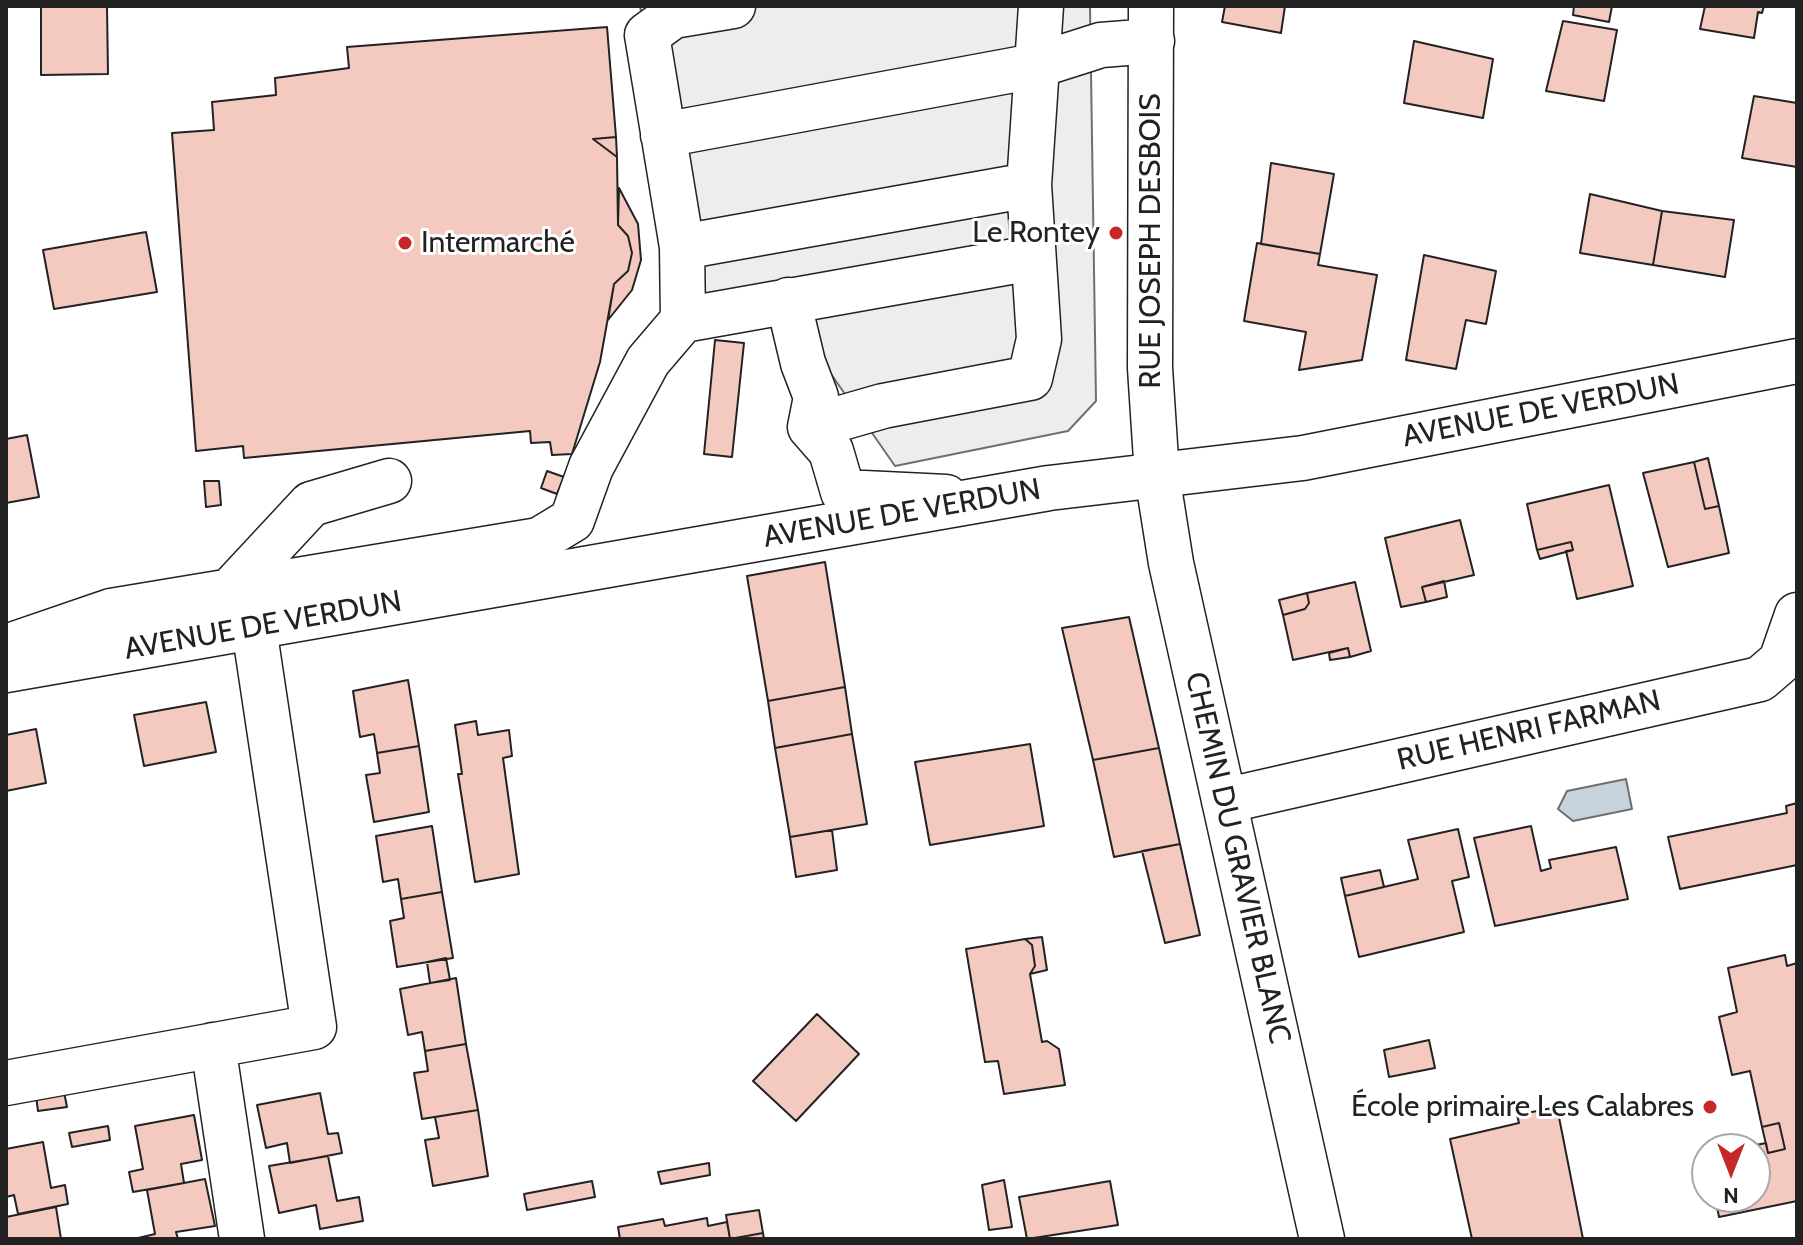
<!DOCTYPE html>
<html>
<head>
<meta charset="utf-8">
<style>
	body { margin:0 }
	#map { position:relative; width:1803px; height:1245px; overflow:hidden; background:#fff; font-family:Cabin,sans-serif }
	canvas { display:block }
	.frame { position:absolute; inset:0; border:8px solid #222; pointer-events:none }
	.north { position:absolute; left:1691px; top:1133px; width:80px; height:80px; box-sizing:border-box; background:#fff; border:2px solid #a7a7a7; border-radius:50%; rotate:180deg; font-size:22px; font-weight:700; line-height:32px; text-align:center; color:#222 }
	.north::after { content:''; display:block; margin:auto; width:28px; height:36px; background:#c62828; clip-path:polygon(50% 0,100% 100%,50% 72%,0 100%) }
</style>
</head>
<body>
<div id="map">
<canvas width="1803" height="1245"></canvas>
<div class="frame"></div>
<div class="north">N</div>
</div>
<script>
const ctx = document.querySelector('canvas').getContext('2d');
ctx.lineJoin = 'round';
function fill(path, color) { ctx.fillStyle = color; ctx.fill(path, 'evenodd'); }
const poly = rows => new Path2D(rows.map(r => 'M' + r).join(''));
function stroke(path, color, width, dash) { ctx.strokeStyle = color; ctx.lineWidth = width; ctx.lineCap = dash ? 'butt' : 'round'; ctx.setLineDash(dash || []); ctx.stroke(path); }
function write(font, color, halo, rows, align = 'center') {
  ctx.font = font + ' Cabin,sans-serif'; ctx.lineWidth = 6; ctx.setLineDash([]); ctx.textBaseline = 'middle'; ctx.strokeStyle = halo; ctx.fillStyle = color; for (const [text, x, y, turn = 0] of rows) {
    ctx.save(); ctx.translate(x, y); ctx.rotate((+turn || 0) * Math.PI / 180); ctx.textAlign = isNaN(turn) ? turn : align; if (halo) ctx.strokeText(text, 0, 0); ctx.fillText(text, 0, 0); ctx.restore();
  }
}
const parking = poly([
	[640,6,1090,6,1096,401,1068,431,895,466,790,315,686,320,675,192,640,6]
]);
fill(parking, '#ededed');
stroke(parking, '#6f6f6f', 2);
const water = poly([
	[1626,779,1632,809,1573,821,1558,809,1567,791,1626,779]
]);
fill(water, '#c7d3dd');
stroke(water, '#6f6f6f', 2);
const building = poly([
	[41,6,107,6,108,74,41,75,41,6],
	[1225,6,1285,6,1281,33,1222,22,1225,6],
	[1574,6,1612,6,1609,22,1573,15,1574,6],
	[1705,6,1764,6,1762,13,1758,12,1754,38,1700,29,1705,6],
	[1563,21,1617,30,1604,101,1546,91,1563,21],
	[607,27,616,137,593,139,617,157,618,225,628,236,632,253,628,271,614,284,600,362,572,454,552,455,550,442,531,443,530,431,244,458,243,446,196,451,172,133,214,130,212,102,276,95,275,78,349,68,347,47,607,27],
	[1414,41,1493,59,1483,118,1404,103,1414,41],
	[1754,96,1797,103,1797,167,1742,158,1754,96],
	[616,137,617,157,593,139,616,137],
	[1271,163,1334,174,1320,254,1261,244,1271,163],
	[619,188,638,224,641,260,632,290,608,320,614,284,628,271,632,253,628,236,618,225,619,188],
	[1590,194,1662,211,1653,265,1580,253,1590,194],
	[1662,211,1734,220,1725,277,1653,265,1662,211],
	[146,232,157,292,54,309,43,250,146,232],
	[1257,243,1320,254,1318,265,1377,275,1362,360,1299,370,1306,332,1244,321,1257,243],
	[1424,255,1496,271,1486,324,1466,320,1456,369,1406,360,1424,255],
	[715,340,744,343,732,457,704,454,715,340],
	[27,435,39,497,6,503,6,439,27,435],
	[1708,458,1719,506,1705,509,1694,462,1708,458],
	[1694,462,1705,509,1719,506,1729,553,1668,567,1643,473,1694,462],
	[547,471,564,477,557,494,541,488,547,471],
	[204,481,219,481,221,505,206,507,204,481],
	[1609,485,1633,586,1577,599,1566,551,1573,550,1571,542,1537,550,1527,504,1609,485],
	[1460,520,1474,575,1422,587,1426,602,1401,607,1385,538,1460,520],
	[1571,542,1573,550,1540,559,1537,550,1571,542],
	[825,562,845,687,768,701,747,576,825,562],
	[1444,581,1447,597,1426,602,1422,587,1444,581],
	[1355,582,1371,651,1350,657,1348,648,1293,660,1283,615,1305,609,1309,603,1307,593,1355,582],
	[1307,593,1309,603,1305,609,1283,615,1279,600,1307,593],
	[1129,617,1159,748,1093,760,1062,628,1129,617],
	[1348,648,1350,657,1330,660,1329,653,1348,648],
	[408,680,419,746,377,753,374,734,360,737,353,691,408,680],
	[845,687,852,734,775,748,768,701,845,687],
	[206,702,216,752,144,766,134,715,206,702],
	[476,721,478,735,509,730,512,756,503,758,519,874,475,882,458,774,462,774,455,725,476,721],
	[36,729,46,783,6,791,6,735,36,729],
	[852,734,867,824,790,837,775,748,852,734],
	[1030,744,1044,826,930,845,915,762,1030,744],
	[419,746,429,812,374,822,366,775,380,773,377,753,419,746],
	[1159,748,1180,844,1114,857,1093,760,1159,748],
	[1797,803,1797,865,1680,889,1668,837,1787,813,1786,806,1797,803],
	[432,826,442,892,401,899,398,879,383,882,376,836,432,826],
	[1531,826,1541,871,1551,868,1549,860,1616,847,1628,899,1495,926,1474,838,1531,826],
	[1458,829,1469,877,1452,881,1464,932,1359,957,1345,896,1418,879,1408,840,1458,829],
	[832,830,837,870,796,877,790,837,832,830],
	[1180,844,1200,935,1165,943,1142,851,1180,844],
	[1380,870,1384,887,1345,896,1341,878,1380,870],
	[442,892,453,958,397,967,390,921,404,918,401,899,442,892],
	[1042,937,1047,970,1030,974,1035,966,1032,945,1025,939,1042,937],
	[1025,939,1032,945,1035,966,1030,974,1042,1042,1047,1041,1059,1049,1065,1085,1004,1094,998,1061,985,1062,966,949,1025,939],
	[1785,955,1787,966,1797,963,1797,1201,1719,1217,1715,1197,1755,1197,1755,1149,1736,1149,1766,1143,1768,1153,1785,1149,1779,1123,1762,1127,1750,1071,1732,1075,1719,1017,1737,1012,1728,968,1785,955],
	[446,958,450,980,430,983,427,962,446,958],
	[456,978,466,1044,425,1051,422,1032,408,1035,400,989,456,978],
	[817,1014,859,1054,796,1121,753,1081,817,1014],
	[1429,1040,1435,1068,1389,1077,1384,1050,1429,1040],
	[466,1044,478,1110,422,1119,414,1073,428,1071,425,1051,466,1044],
	[64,1092,67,1107,38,1111,36,1096,64,1092],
	[320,1093,328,1134,338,1133,342,1153,290,1163,287,1143,266,1148,257,1105,320,1093],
	[1557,1107,1583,1239,1472,1239,1450,1139,1519,1123,1517,1115,1557,1107],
	[478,1110,488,1176,433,1186,425,1140,439,1138,435,1117,478,1110],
	[194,1115,202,1160,181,1164,184,1183,133,1192,129,1172,143,1169,135,1126,194,1115],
	[1779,1123,1785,1149,1768,1153,1762,1127,1779,1123],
	[108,1126,110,1140,72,1147,69,1133,108,1126],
	[43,1142,51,1188,65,1185,68,1204,18,1214,14,1195,6,1197,6,1149,43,1142],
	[328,1156,337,1201,359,1197,363,1221,320,1229,316,1205,279,1213,269,1166,328,1156],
	[709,1163,710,1175,661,1184,658,1172,709,1163],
	[205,1179,215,1226,176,1232,178,1239,134,1239,155,1234,147,1190,205,1179],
	[1004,1180,1012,1227,989,1230,982,1185,1004,1180],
	[592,1181,595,1197,527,1210,524,1194,592,1181],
	[1110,1181,1118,1225,1027,1239,1019,1197,1110,1181],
	[56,1207,61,1239,6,1239,6,1217,56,1207],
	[759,1210,763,1233,730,1239,726,1215,759,1210],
	[707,1218,708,1226,727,1222,730,1239,620,1239,618,1227,663,1219,665,1226,707,1218],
	[763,1233,764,1239,730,1239,763,1233]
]);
fill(building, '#f3c9c0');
stroke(building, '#222', 2);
const minor = poly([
	[1151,6,1150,368,1157,475,1171,563,1322,1239],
	[663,135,1035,66,1101,45,1152,41],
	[682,247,1029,185],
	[788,300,803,363,816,397,810,427],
	[683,320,682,247,647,35,673,16,733,6],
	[810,427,883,406,1030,378,1039,339,1029,185,1041,6],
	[810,427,831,451,843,492,946,497],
	[231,590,311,504,389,481],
	[6,647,111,611,539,540,572,520,591,467,648,361,683,320,1032,258],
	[1224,801,1760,679,1781,661,1797,615],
	[213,1045,242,1239],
	[6,1083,314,1027,254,628]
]);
const major = poly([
	[6,670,1049,488,1303,458,1797,361]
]);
stroke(minor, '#222', 47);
stroke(major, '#222', 47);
stroke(minor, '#fff', 44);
stroke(major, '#fff', 44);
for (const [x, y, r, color] of [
	[1116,233,8,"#c62828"],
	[405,243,8,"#c62828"],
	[1710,1107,8,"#c62828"]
]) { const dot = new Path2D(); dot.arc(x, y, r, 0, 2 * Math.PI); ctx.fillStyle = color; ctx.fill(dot); stroke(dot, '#fff', 3); }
write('30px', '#222', '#fff', [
	["Le Rontey",1100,233],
	["Intermarché",421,243,"left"],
	["École primaire Les Calabres",1694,1107]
], 'right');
write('30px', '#222', '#fff', [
	["RUE JOSEPH DESBOIS",1151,241,-90],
	["AVENUE DE VERDUN",1541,411,-11],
	["AVENUE DE VERDUN",902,514,-10],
	["AVENUE DE VERDUN",263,626,-10],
	["RUE HENRI FARMAN",1529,731,-13],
	["CHEMIN DU GRAVIER BLANC",1237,858,77]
]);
</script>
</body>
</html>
